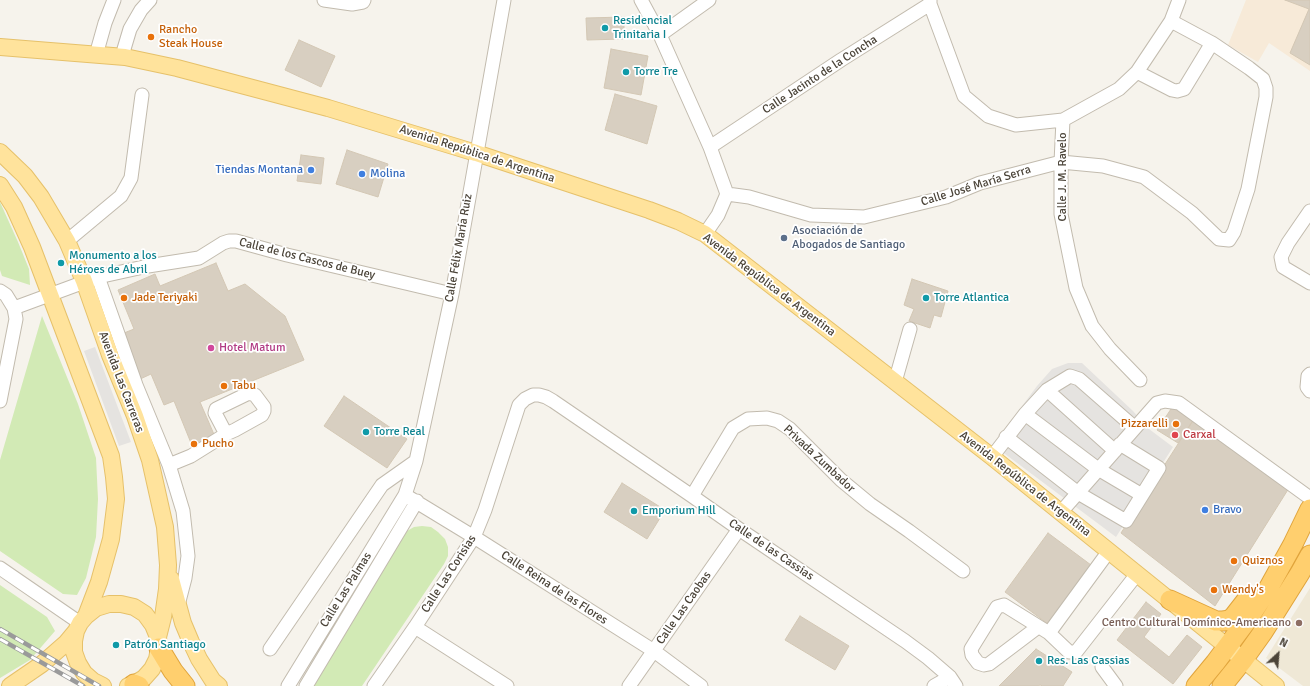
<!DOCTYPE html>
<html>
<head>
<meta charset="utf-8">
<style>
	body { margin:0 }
	#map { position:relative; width:1310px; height:686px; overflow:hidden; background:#f6f3ec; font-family:Signika,sans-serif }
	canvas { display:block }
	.north { position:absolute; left:1258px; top:634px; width:40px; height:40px; -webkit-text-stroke:3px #fff; paint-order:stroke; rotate:26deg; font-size:11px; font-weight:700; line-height:16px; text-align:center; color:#4b4439 }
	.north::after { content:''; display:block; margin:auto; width:14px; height:18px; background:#4b4439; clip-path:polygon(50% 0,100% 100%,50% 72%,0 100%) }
</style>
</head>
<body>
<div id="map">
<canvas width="1310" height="686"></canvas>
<div class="north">N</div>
</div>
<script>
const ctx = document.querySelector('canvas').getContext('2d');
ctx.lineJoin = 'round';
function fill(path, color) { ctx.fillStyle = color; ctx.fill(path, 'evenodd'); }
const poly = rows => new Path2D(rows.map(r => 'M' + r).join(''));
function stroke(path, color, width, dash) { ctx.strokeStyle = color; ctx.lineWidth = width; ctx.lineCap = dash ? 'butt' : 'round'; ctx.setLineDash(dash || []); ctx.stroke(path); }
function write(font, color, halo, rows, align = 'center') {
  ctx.font = font + ' Signika,sans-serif'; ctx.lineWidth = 3.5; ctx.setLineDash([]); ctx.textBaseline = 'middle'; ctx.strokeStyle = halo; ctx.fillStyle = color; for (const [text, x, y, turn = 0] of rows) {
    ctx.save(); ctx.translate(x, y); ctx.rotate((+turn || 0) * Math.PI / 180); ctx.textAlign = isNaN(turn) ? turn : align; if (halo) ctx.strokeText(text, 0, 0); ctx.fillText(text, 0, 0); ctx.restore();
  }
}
fill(poly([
	[1246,0,1310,0,1310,71,1269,43,1258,62,1228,45]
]), '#f7ead8');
fill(poly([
	[1310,588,1310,686,1303,686,1266,658]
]), '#efe8d6');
fill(poly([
	[0,202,18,242,29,269,30,285,2,276,0,270],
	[42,316,78,404,96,458,98,499,96,537,86,578,77,595,63,594,0,551,0,460],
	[422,526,431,527,438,532,445,539,448,547,448,556,444,564,362,686,313,686,407,531,414,527],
	[0,585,47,617,55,631,30,660,0,678]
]), '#d2eab5');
fill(poly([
	[95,347,131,442,119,446,84,351],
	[1068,363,1082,363,1133,411,1149,429,1173,447,1116,537,993,445,1037,386,1052,369]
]), '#e5e3e0');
const building = poly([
	[1285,0,1310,0,1310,65,1290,53,1309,9,1285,0],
	[624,17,624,39,587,40,586,18,624,17],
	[299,40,335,56,321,87,285,70,299,40],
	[611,49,648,56,641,95,604,88,611,49],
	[615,94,657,106,647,144,605,130,615,94],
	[347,150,388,164,378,197,336,184,347,150],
	[301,155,324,158,321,184,297,181,301,155],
	[216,263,228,291,245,284,285,316,304,360,200,402,216,439,193,448,174,401,164,405,151,374,138,380,119,335,134,329,118,290,155,274,160,286,216,263],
	[912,279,948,291,941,317,934,315,930,328,909,321,914,309,904,305,912,279],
	[344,396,407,439,387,468,324,426,344,396],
	[1173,406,1194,419,1178,443,1157,430,1173,406],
	[1194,419,1289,488,1215,606,1121,533,1194,419],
	[622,483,665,510,647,539,604,512,622,483],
	[1048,533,1091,565,1048,624,1005,592,1048,533],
	[1146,602,1161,614,1144,637,1169,657,1187,635,1202,647,1173,684,1117,640,1146,602],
	[800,616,849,646,835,670,785,640,800,616],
	[1036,649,1072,672,1063,686,1043,686,1040,685,1038,686,999,686,1036,649]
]);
fill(building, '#d8cfc1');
stroke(building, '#d3c7b4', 1);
const minor = poly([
	[324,0,352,4,363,2,364,0],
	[641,0,660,35,710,147,727,194,718,215,705,234],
	[930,0,930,4,964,96,988,116,1016,125,1063,120,1119,89,1137,72,1171,21,1179,0],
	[660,35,709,0],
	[96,55,105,23,114,0],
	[125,57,124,49,130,29,141,10,150,0],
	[1137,72,1172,90,1177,91,1184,89,1212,43],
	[1063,120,1061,162,1061,214,1076,288,1092,326,1110,349,1140,380],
	[710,147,841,60,930,4],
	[727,194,749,197,811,215,864,217,946,197,980,183,1061,162,1103,166,1144,177,1192,213,1219,239,1229,240,1234,232,1248,189,1266,97,1266,88,1263,79,1249,68,1212,43,1171,21],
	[1310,211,1288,243,1281,257,1283,267,1310,283],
	[67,241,121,196,131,178,142,95],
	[98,277,136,385,169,465,183,511,188,556,185,578,178,605],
	[0,291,6,295,14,308,16,319,0,401],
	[14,308,98,277,148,266,199,258,223,243,229,241,236,241,287,255,452,294],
	[1310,374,1308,376,1307,387,1310,391],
	[895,382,910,329],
	[1047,390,1115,451],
	[1025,414,1098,469,1142,495],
	[1006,437,1078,493,1126,521,1159,468,1120,444],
	[992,457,1025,414,1047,390,1070,376,1079,379,1135,428],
	[169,465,191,456,223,436,226,434,235,430,262,415,264,411,264,407,255,395,249,393,216,409,215,413,226,434],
	[405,495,474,537,654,651,701,686],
	[692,496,733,428,748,419,767,418,778,421,790,429,841,480,870,504,909,531,963,571],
	[1061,512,1157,403,1165,401,1179,403,1310,498],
	[0,568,80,623],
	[415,627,507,686],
	[1038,627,989,664,984,665,978,663,972,655,971,649,997,607,1004,605,1049,633,1069,652,1076,652,1137,574],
	[1049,633,1109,551],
	[270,649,382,485,416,461],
	[1102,667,1116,686],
	[288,686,405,495,416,461,452,294,504,0],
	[306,686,417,501],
	[374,686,415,627,474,537,485,510,519,405,525,399,533,395,539,395,546,397,553,401,692,496,739,529,905,641,928,658,950,677,956,686],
	[629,686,739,529],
	[934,686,950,677]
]);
const major = poly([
	[0,47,125,57,177,68,328,108,476,153,649,210,678,221,705,234,992,457,1276,686],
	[0,152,25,176,41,197,67,241,84,281,110,355,135,416,150,460,165,527,168,565,167,589,163,617,158,637],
	[0,185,14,207,32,247,111,456,114,477,116,499,111,539,99,582,86,616],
	[171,579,183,623,191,642,199,659,213,681,219,686],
	[10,686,42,664,66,643,76,631],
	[103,686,93,681,84,673,78,663,74,652,74,641,76,631,80,623,86,616,96,608,109,604,121,604,134,607,145,614,153,625,158,637,159,648,157,659,152,669,144,678,134,684,128,686]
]);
const highway = poly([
	[1170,600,1216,621,1223,621,1230,620,1234,616,1248,598],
	[159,648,173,671,185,686],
	[134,684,139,686],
	[1196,686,1215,663,1248,619,1268,589,1293,544,1310,509],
	[1222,686,1243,660,1263,632,1300,573,1310,555]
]);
stroke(minor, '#c2bbae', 15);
stroke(major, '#e6c16a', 18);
stroke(highway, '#e0a43c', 21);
stroke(minor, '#fff', 13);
stroke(major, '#ffe39c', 16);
stroke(highway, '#ffcf6e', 19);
const rail = poly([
	[0,629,99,686],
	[0,639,83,686]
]);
stroke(rail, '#9a9a9a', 4.5);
stroke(rail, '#fff', 3, [9]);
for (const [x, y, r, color] of [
	[605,28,4,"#0f9aa8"],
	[151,37,4,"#e8710a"],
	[626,72,4,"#0f9aa8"],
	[311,170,4,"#3f7fe0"],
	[362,174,4,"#3f7fe0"],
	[784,238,4,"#5c6f8a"],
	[61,263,4,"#0f9aa8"],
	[124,298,4,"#e8710a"],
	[926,298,4,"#0f9aa8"],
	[211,348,4,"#d1479c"],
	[224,386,4,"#e8710a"],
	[1176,424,4,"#e8710a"],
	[366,432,4,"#0f9aa8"],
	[1175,435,4,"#e0444e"],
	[194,444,4,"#e8710a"],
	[1205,510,4,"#3f7fe0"],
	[634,511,4,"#0f9aa8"],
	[1234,561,4,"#e8710a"],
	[1214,590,4,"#e8710a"],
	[1299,623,4,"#8d6e63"],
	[116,645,4,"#0f9aa8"],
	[1039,661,4,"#0f9aa8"]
]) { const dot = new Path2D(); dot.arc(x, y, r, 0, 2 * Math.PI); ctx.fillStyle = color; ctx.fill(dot); stroke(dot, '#fff', 1.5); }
write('12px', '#0d838f', '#fff', [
	["Residencial",613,21],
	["Trinitaria I",613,35],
	["Torre Tre",634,72],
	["Monumento a los",69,256],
	["Héroes de Abril",69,270],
	["Torre Atlantica",934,298],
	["Torre Real",374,432],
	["Emporium Hill",642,511],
	["Patrón Santiago",124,645],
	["Res. Las Cassias",1047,661]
], 'left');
write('12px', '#c56008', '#fff', [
	["Rancho",159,30],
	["Steak House",159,44],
	["Jade Teriyaki",132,298],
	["Tabu",232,386],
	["Pizzarelli",1168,424,"right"],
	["Pucho",202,444],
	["Quiznos",1242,561],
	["Wendy's",1222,590]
], 'left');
write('12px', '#4b4439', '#fff', [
	["Calle Jacinto de la Concha",820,75,-33],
	["Avenida República de Argentina",477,154,18],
	["Calle J. M. Ravelo",1063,177,-90],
	["Calle José María Serra",976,186,-17],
	["Calle Félix María Ruiz",459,248,-80],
	["Calle de los Cascos de Buey",307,259,14],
	["Avenida República de Argentina",769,285,37],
	["Avenida Las Carreras",121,382,69],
	["Privada Zumbador",819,459,43],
	["Avenida República de Argentina",1025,484,38],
	["Calle de las Cassias",771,550,34],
	["Calle Las Corisias",449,574,-57],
	["Calle Reina de las Flores",554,588,33],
	["Calle Las Palmas",346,590,-58],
	["Calle Las Caobas",684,608,-55]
]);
write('12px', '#366cbe', '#fff', [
	["Tiendas Montana",303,170,"right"],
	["Molina",370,174],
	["Bravo",1213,510]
], 'left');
write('12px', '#4e5e75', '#fff', [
	["Asociación de",792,231],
	["Abogados de Santiago",792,245]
], 'left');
write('12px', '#b23c85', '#fff', [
	["Hotel Matum",219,348]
], 'left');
write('12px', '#be3a42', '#fff', [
	["Carxal",1183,435]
], 'left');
write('12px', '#785e54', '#fff', [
	["Centro Cultural Domínico-Americano",1291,623]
], 'right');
</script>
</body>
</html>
